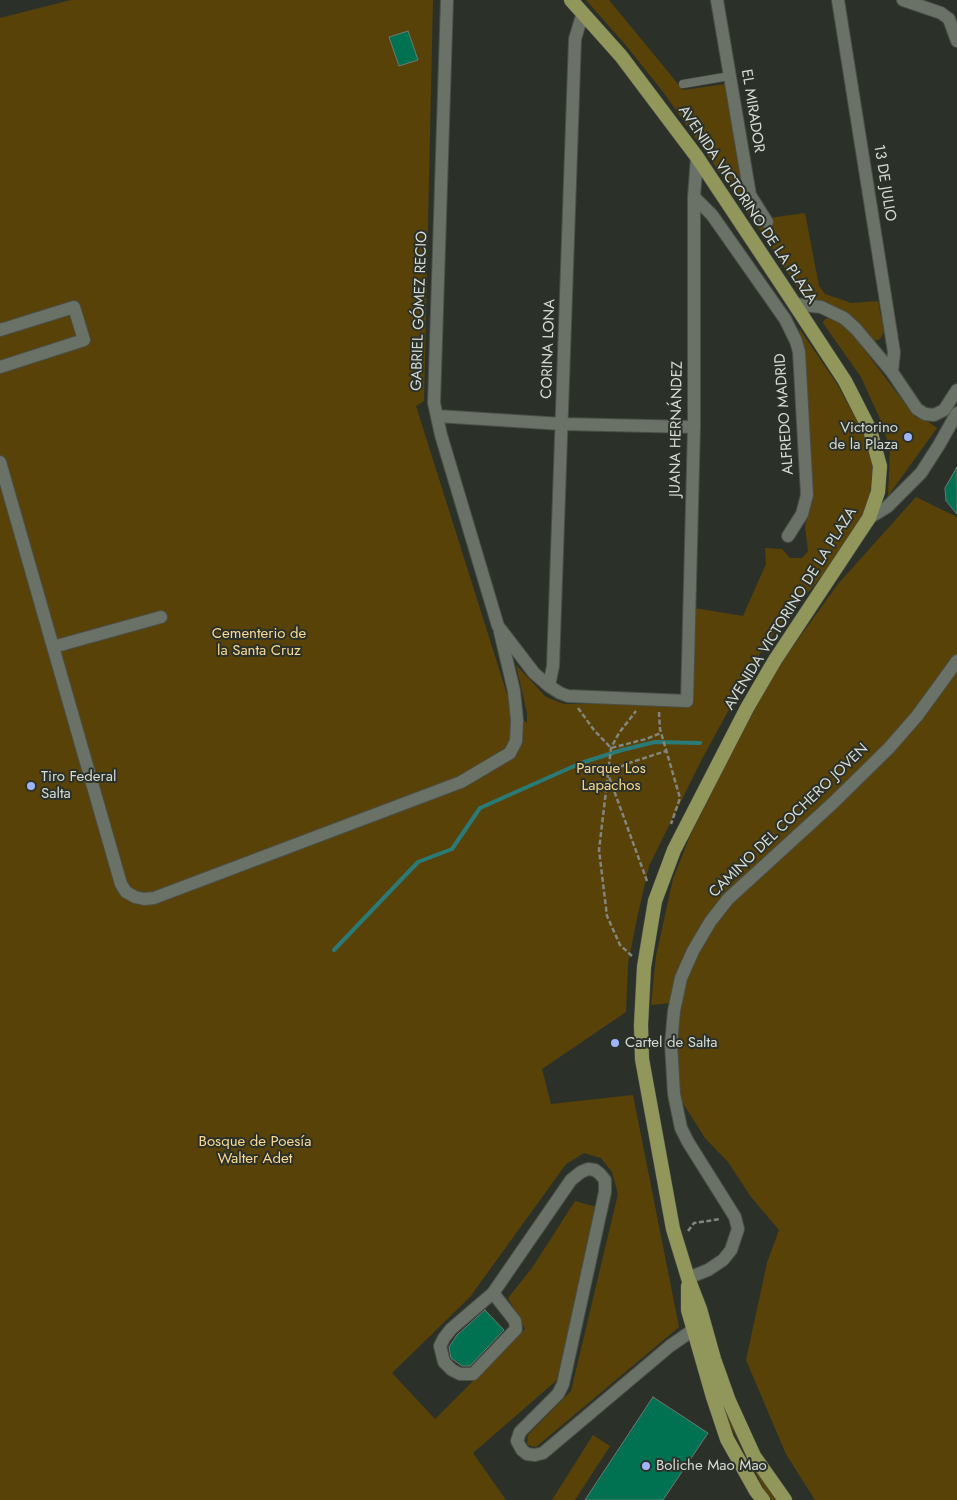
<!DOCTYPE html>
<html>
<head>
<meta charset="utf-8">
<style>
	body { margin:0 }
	canvas { display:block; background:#2b3129 }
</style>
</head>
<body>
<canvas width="957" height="1500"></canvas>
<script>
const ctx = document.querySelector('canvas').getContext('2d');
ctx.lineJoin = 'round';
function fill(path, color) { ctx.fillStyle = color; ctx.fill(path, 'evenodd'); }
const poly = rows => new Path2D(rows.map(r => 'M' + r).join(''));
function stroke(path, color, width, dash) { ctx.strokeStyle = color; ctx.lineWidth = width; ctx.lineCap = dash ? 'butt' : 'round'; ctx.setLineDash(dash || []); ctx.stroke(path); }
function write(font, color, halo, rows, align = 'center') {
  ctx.font = font + ' Jost,sans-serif'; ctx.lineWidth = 4; ctx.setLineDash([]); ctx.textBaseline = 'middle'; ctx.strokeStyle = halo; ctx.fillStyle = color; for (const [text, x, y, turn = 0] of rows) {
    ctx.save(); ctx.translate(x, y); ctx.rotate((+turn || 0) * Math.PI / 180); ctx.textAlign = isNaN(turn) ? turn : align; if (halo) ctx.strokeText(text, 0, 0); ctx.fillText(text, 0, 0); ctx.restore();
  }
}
fill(poly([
	[71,0,433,0,424,401,416,406,512,710,527,723,527,713,516,665,546,697,564,704,691,704,694,608,743,616,766,564,765,548,782,549,790,558,802,558,808,551,805,526,813,500,803,351,799,328,837,384,865,435,873,464,870,494,860,524,839,555,811,589,784,619,757,658,702,759,649,866,637,918,628,964,626,1012,542,1069,551,1104,633,1095,679,1327,536,1447,527,1445,528,1435,571,1391,618,1194,612,1172,601,1158,584,1153,566,1164,470,1297,392,1373,435,1419,525,1329,508,1298,532,1268,575,1201,596,1207,557,1380,473,1453,506,1500,0,1500,0,18],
	[586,0,609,0,683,90,726,84,762,219,805,213,819,286,825,294,851,303,878,301,884,332,880,339,874,341,869,339,801,293,755,223,664,93,624,43],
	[833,317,853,335,915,417,927,421,937,428,888,496,890,449,880,419,861,377,823,323,825,319],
	[916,497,957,517,957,1500,815,1500,786,1454,746,1360,767,1263,779,1230,751,1197,728,1162,705,1138,679,1097,672,1003,651,1005,656,956,673,879,690,836,732,751,779,666,838,584],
	[698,1310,758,1472,776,1500,771,1500,764,1489,731,1427,720,1400],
	[593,1435,610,1446,575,1500,552,1500]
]), '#584208');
stroke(poly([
	[334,950,418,862,452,849,480,808,581,763,622,750,655,742,700,743]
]), '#2a7b78', 4);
const building = poly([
	[408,31,418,60,399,66,389,37,408,31],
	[957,467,957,514,946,501,945,488,957,467],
	[485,1310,504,1330,470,1366,462,1366,451,1358,449,1347,457,1335,485,1310],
	[653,1397,708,1433,663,1500,585,1500,653,1397]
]);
fill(building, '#007151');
stroke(building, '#6d7973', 1);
const service = poly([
	[683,84,730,76]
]);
const minor = poly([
	[447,0,434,403,441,435,498,626,534,673,549,686,560,693,568,696,687,701,694,427,694,197,697,157],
	[717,0,750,195,767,222],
	[838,0,894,352,892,372],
	[903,0,941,13,949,19,957,41],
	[694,197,712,215,785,319,796,341,799,352,807,495,802,514,788,536],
	[795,304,821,307,844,318,856,329,892,372,917,409,925,414,934,415,944,410,957,390],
	[0,330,74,307,84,340,0,367],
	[437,416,562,424,694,427],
	[0,462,121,884,126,892,135,897,144,899,154,898,461,782,510,753,516,741,517,720,514,691,500,632],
	[869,518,887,507,921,473,939,445,957,413],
	[53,647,161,617],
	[549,686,553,666,575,39,581,19,584,15],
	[493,1293,451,1329,444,1338,440,1346,444,1362,452,1370,460,1374,473,1374,516,1329,515,1321,493,1293,571,1180,581,1172,588,1169,595,1170,600,1174,605,1180,605,1192,563,1384,558,1394,520,1432,517,1441,522,1450,527,1454,535,1455,543,1453,670,1346,693,1330]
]);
const tertiary = poly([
	[688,1278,708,1270,723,1260,731,1250,738,1229,735,1217,688,1142,681,1128,674,1094,671,1044,674,1011,681,978,693,951,710,922,728,899,833,803,889,748,917,716,957,661]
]);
const trunk = poly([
	[571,0,621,56,697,157,784,288,845,381,870,430,880,466,878,492,869,518,775,660,747,708,674,850,655,901,644,967,641,1025,642,1059,673,1229,688,1278,700,1309,714,1359,729,1401,754,1456,785,1500],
	[688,1286,688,1310,713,1397,727,1439,756,1491,763,1500]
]);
stroke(service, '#4a4f48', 9);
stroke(minor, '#4a4f48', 14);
stroke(tertiary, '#4a4f48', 14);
stroke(trunk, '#4a4f48', 15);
stroke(poly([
	[578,708,594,730,611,748,646,739,661,733],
	[659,712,660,729,680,798,671,824],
	[608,774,611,748,619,733,636,711],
	[608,774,626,764,666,751],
	[632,956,620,945,607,916,599,850,608,774,647,881],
	[688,1231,694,1223,721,1219]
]), '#81867f', 2.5, [5, 2.5]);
stroke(service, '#6a7167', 8);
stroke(minor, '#6a7167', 12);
stroke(tertiary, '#6a7167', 12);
stroke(trunk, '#91965b', 14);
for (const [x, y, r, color] of [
	[908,437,5,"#9eb4fd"],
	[31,786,5,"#9eb4fd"],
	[615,1043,5,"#9eb4fd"],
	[646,1466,5,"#9eb4fd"]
]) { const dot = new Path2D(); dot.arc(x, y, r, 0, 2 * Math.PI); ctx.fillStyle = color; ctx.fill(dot); stroke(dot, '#2b3129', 2); }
write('15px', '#d6dbd5', '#2b3129', [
	["EL MIRADOR",752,111,81],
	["13 DE JULIO",884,183,81],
	["AVENIDA VICTORINO DE LA PLAZA",747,205,56],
	["GABRIEL GÓMEZ RECIO",420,311,-88],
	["CORINA LONA",549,349,-88],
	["ALFREDO MADRID",785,414,-94],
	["JUANA HERNÁNDEZ",677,429,-89],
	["AVENIDA VICTORINO DE LA PLAZA",791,609,-58],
	["CAMINO DEL COCHERO JOVEN",789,821,-44]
]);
write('15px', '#d6dbd5', '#2b3129', [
	["Victorino",898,428,"right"],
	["de la Plaza",898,445,"right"],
	["Tiro Federal",41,777],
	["Salta",41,794],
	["Cartel de Salta",625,1043],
	["Boliche Mao Mao",656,1466]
], 'left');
write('15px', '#f8d892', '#2b3129', [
	["Cementerio de",259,634],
	["la Santa Cruz",259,651],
	["Parque Los",611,769],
	["Lapachos",611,786],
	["Bosque de Poesía",255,1142],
	["Walter Adet",255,1159]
]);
</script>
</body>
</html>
